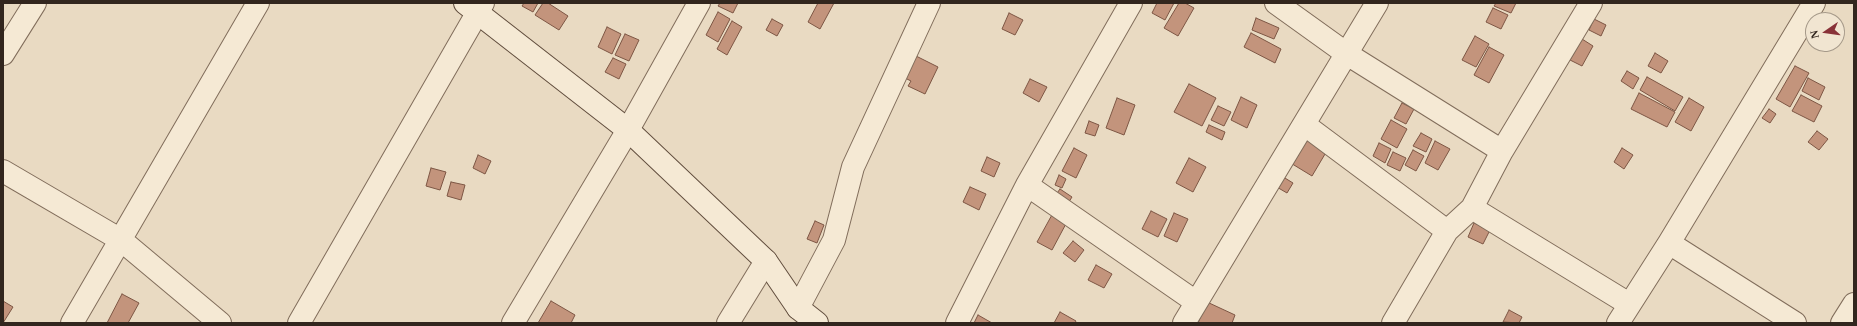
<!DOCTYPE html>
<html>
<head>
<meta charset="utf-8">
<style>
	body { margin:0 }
	#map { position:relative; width:1857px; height:326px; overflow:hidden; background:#e9dac2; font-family:Georgia,serif }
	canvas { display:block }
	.frame { position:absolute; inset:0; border:4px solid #32261e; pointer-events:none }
	.north { position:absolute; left:1805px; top:12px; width:40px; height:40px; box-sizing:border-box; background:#f1e5d1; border:1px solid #a59989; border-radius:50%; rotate:257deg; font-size:11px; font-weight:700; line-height:16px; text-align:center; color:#32261e }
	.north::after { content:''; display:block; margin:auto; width:14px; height:18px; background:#893238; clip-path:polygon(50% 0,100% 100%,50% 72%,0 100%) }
</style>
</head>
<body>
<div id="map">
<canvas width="1857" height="326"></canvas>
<div class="frame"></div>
<div class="north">N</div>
</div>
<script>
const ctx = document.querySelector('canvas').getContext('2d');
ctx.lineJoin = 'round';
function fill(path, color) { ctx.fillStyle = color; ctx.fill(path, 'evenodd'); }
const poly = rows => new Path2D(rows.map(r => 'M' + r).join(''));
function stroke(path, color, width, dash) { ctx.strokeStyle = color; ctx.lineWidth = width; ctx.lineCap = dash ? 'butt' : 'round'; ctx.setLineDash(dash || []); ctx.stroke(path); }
const building = poly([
	[524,3,538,3,533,12,522,6,524,3],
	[543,3,548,3,568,16,559,30,535,15,543,3],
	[720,3,738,3,733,13,718,6,720,3],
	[818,3,834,3,820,29,808,22,818,3],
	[1157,3,1174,3,1165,20,1152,13,1157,3],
	[1179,3,1185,3,1194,8,1178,36,1164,28,1179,3],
	[1496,3,1516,3,1511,13,1494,6,1496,3],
	[1493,8,1508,15,1501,29,1486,22,1493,8],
	[718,12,730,19,718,42,706,35,718,12],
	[1009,13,1023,20,1015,35,1002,29,1009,13],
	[1256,18,1279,28,1274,39,1252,30,1256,18],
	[772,19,783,25,777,36,766,30,772,19],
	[1594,19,1606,25,1601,36,1589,30,1594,19],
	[732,21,742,27,727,55,717,49,732,21],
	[607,27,621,34,612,54,598,47,607,27],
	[1251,33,1281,49,1275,63,1244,47,1251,33],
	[625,34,639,40,629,61,615,55,625,34],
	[1475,36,1489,44,1476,67,1462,60,1475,36],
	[1582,39,1593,46,1582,66,1570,60,1582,39],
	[1489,47,1504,55,1489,83,1474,75,1489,47],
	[910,53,938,67,925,94,908,86,911,81,899,75,910,53],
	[1655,53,1668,61,1661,73,1648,66,1655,53],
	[613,58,626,64,619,79,605,72,613,58],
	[1795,66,1809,73,1790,107,1776,99,1795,66],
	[1627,71,1639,78,1633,89,1621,81,1627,71],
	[1647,77,1683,97,1675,111,1640,90,1647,77],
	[1808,78,1825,87,1819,100,1802,91,1808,78],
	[1030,79,1047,87,1039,102,1023,93,1030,79],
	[1189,84,1216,98,1202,126,1174,112,1189,84],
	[1639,93,1675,112,1667,127,1631,109,1639,93],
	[1801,95,1822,106,1814,122,1792,111,1801,95],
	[1241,97,1257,105,1247,128,1231,120,1241,97],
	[1117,98,1135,105,1124,135,1106,128,1117,98],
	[1689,98,1704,107,1691,131,1675,122,1689,98],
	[1402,103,1414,109,1406,124,1394,118,1402,103],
	[1218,106,1231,112,1224,126,1211,120,1218,106],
	[1769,109,1776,114,1770,123,1762,118,1769,109],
	[1391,120,1407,129,1397,148,1381,139,1391,120],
	[1089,121,1099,125,1095,136,1085,133,1089,121],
	[1209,125,1225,132,1222,140,1206,132,1209,125],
	[1817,131,1828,139,1819,150,1808,142,1817,131],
	[1421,133,1432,139,1426,152,1413,146,1421,133],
	[1305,135,1328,149,1312,176,1289,162,1305,135],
	[1435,141,1450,149,1438,170,1425,163,1435,141],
	[1379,143,1391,149,1385,163,1373,156,1379,143],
	[1074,148,1087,155,1076,178,1062,171,1074,148],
	[1622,148,1633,155,1624,169,1614,162,1622,148],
	[1413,150,1424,156,1416,171,1405,165,1413,150],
	[1393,152,1406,158,1400,171,1387,165,1393,152],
	[478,155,491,161,485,174,473,168,478,155],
	[987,157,1000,163,994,177,981,171,987,157],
	[1189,158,1206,167,1193,192,1176,183,1189,158],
	[431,168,446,172,440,190,426,186,431,168],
	[1059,175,1066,179,1062,188,1055,185,1059,175],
	[1280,175,1293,183,1287,193,1275,186,1280,175],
	[451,182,465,185,461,200,447,196,451,182],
	[970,187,986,194,979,210,963,202,970,187],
	[1060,189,1072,197,1065,208,1052,200,1060,189],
	[1151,211,1167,219,1158,237,1142,229,1151,211],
	[1053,213,1068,220,1052,250,1037,242,1053,213],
	[1174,213,1188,219,1177,242,1164,236,1174,213],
	[815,221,824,225,817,243,807,239,815,221],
	[1474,223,1490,230,1483,244,1468,237,1474,223],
	[1073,241,1084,250,1075,262,1063,253,1073,241],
	[1096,265,1112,274,1104,288,1088,280,1096,265],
	[122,294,139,303,128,323,107,323,122,294],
	[3,301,13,307,3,323,3,301],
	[551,301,575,315,571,323,538,323,551,301],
	[1207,302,1235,315,1232,323,1198,323,1207,302],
	[1509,310,1522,317,1519,323,1503,322,1509,310],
	[1060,312,1076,321,1075,323,1054,323,1060,312],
	[978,315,992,323,974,323,978,315]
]);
fill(building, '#c3947c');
stroke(building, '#7d5644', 1);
const street = poly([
	[1276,3,1347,54,1502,151],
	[3,54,35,3],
	[1305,125,1447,231],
	[3,171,121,240,220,323],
	[1027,185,1196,302],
	[1472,208,1629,304],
	[1669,243,1795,323],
	[798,308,834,240,853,167,929,3],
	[72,323,258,3],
	[299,323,483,3],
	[513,323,628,130,699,3],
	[728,323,766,261],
	[957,323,1027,185,1131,3],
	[1184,323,1377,3],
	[1393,323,1447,231,1472,208,1502,151,1591,3],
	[1618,323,1669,243,1814,3],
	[1842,323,1854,304]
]);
const secondary = poly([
	[465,3,628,130,766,261,798,308,817,323]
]);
stroke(street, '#816d5b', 24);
stroke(secondary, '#624e3e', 24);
stroke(street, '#f5e9d4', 22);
stroke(secondary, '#f5e9d4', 22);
</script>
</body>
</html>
